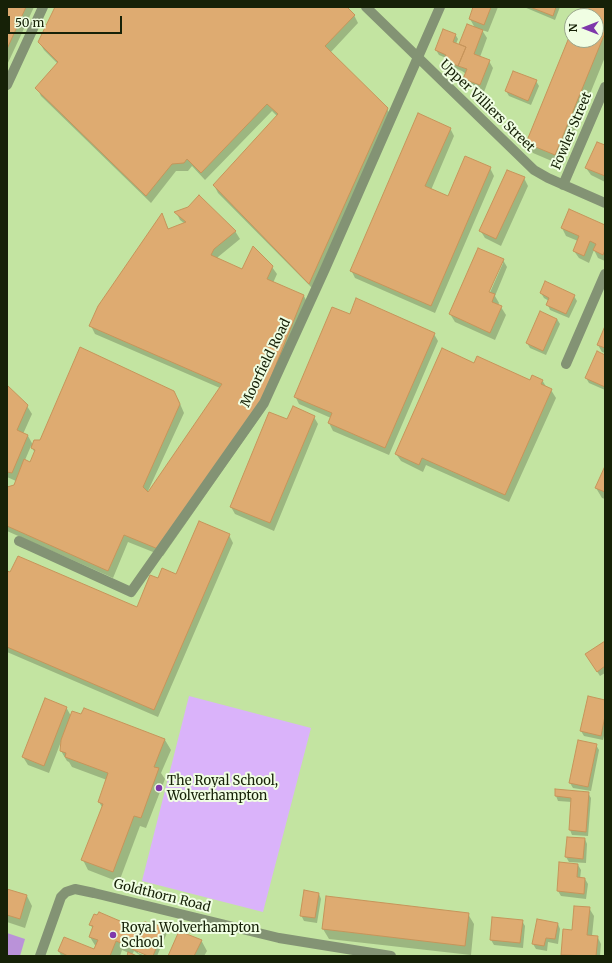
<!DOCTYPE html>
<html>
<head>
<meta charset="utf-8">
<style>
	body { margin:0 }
	#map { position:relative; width:612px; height:963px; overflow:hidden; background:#c3e4a1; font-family:Merriweather,serif }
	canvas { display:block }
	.frame { position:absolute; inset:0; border:8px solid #162107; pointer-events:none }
	.north { position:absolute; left:564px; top:8px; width:40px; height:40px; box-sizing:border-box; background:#f0fee3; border:1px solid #99a68b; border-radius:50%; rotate:270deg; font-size:11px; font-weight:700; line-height:16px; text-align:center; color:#162107 }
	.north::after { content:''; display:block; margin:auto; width:14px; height:18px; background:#7f38ab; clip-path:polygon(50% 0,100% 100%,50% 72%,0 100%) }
	.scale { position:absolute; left:8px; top:16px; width:114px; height:18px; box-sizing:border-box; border:2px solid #162107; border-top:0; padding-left:5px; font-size:12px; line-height:14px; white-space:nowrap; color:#162107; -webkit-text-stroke:3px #f0fee3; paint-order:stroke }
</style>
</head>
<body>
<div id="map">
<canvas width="612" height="963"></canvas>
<div class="frame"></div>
<div class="north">N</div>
<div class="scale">50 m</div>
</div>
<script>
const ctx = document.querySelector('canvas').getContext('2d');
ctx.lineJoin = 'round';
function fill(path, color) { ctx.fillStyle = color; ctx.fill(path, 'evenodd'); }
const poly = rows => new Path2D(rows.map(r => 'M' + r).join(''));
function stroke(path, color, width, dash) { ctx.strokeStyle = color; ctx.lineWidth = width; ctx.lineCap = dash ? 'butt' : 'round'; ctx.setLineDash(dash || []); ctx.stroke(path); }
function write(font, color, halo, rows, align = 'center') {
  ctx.font = font + ' Merriweather,serif'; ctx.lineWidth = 4; ctx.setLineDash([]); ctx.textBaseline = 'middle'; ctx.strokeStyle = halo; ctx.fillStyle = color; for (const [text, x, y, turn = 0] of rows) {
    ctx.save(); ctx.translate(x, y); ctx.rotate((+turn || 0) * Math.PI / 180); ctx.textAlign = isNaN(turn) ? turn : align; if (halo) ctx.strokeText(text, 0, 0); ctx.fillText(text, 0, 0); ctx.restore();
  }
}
fill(poly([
	[189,696,311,728,263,912,142,881]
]), '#dab3fa');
fill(poly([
	[7,933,25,939,20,956,7,956]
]), '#ba92d9');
fill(poly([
	[7,7,34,7,7,65],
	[56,7,345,7,354,15,358,23,330,53,387,109,392,117,314,290,218,193,214,185,277,116,272,111,205,180,192,166,188,171,176,171,151,203,41,96,37,88,58,64,44,50,39,42],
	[474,7,498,7,488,32,482,30,487,38,480,57,489,61,493,68,484,92,469,86,464,79,466,74,462,71,448,65,445,60,446,58,439,55,436,50,455,34,458,39,456,44,459,46,467,25,475,28,470,19],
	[524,7,560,7,555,20],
	[582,7,605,7,605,57,561,165,533,153,527,143,572,32,572,40,596,40,596,16,579,16],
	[536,81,539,86,531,105,509,96,506,91],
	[450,128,454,136,431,190,448,198,490,168,494,176,435,313,355,278,351,270],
	[605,146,605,182,591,175,586,168],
	[524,178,528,186,501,246,485,238,480,230],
	[176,212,235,231,240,239,218,257,217,259,243,271,272,267,277,274,273,283,304,296,308,304,265,410,163,556,128,542,113,578,7,531,7,488,14,485,16,481,7,477,7,386,27,406,32,414,23,434,28,436,33,445,40,440,178,399,184,413,148,491,149,492,220,388,95,334,91,326,162,215,169,230,185,224,180,220],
	[31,446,35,453,31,463,25,460],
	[605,226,605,261,598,258,594,250,589,263,579,258,574,251,578,241,566,236,562,228],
	[503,260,507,267,495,296,499,303,498,306,501,307,506,315,495,340,455,322,450,314],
	[501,263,503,263,488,297,487,296],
	[541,293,574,296,577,301,569,318,550,310,548,305,549,301,544,298],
	[350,316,434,334,438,341,389,455,333,431,329,423,331,418,299,404,295,396],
	[557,319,560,324,546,355,530,348,527,343],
	[605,328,605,353,602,352,598,345],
	[605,356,605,390,589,383,586,378],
	[542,380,547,388,551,390,556,398,509,502,426,465,423,472,401,461,396,454,530,381],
	[314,417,318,424,274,531,235,514,231,507,288,420],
	[605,469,605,499,602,498,596,488],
	[229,535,233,543,158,717,7,652,7,572,137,608,158,579,177,575],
	[605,642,605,673,600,676,589,659],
	[605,701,605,732,603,740,584,736,581,731],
	[66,707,71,716,82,715,84,709,165,740,171,750,161,773,165,779,146,828,140,826,119,882,88,870,83,860,102,807,99,802,107,780,72,767,69,762,67,761,61,751,62,739,49,773,28,765,23,757],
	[596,745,599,750,591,791,573,788,570,783],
	[588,793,591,798,588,836,572,835,570,830,572,802,558,801,556,796],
	[585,839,587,844,586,863,569,862,566,857],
	[560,863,578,865,581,870,580,879,585,879,588,884,586,899,561,896,558,891],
	[7,890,27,896,32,906,25,928,7,922],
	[319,894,321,899,317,923,304,921,301,915],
	[589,908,594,916,592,936,597,936,601,944,600,956,563,956,562,955,573,931],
	[468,914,474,924,471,955,329,939,323,929],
	[493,918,522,921,525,926,523,948,494,945,491,940],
	[90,924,133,928,138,938,165,928,167,933,157,956,151,956,138,950,138,953,146,956,141,956,134,951,132,955,134,956,128,956,129,953,122,950,120,956,61,956,59,951,64,938,95,950,96,947,90,937,93,929],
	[558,924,560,929,558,944,548,942,547,951,536,949,533,944],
	[201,940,207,951,204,956,169,956]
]), '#0003');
const building = poly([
	[7,7,26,7,7,49,7,7],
	[55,7,347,7,355,15,325,46,388,108,309,284,213,185,278,114,267,104,201,173,187,159,184,163,172,164,146,196,35,88,58,62,38,42,55,7],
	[473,7,491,7,484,25,469,19,473,7],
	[530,7,556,7,553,16,530,7],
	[581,7,605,7,605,33,555,155,526,143,572,30,572,40,596,40,596,16,578,16,581,7],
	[467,24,483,30,474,54,490,60,480,85,463,79,467,69,458,66,466,47,459,44,467,24],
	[443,29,456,34,453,42,466,47,458,66,444,60,446,55,435,50,443,29],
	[513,71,537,80,528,101,505,91,513,71],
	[418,113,451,128,425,186,448,196,465,156,491,167,431,306,350,271,418,113],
	[597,142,605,145,605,176,585,168,597,142],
	[507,170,525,177,496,239,479,231,507,170],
	[199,195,236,231,214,249,211,255,242,269,253,246,273,266,267,279,304,295,261,402,158,549,124,535,108,571,7,526,7,487,14,485,24,459,30,462,35,450,31,448,34,440,40,440,80,347,174,391,180,404,143,487,148,492,222,384,89,326,98,306,162,213,168,229,186,222,174,212,188,207,199,195],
	[569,209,605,225,605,250,603,255,593,250,596,244,590,241,584,256,573,251,579,236,561,228,569,209],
	[478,248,504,259,489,292,495,294,492,302,502,306,490,333,449,314,478,248],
	[545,281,575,295,566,314,546,305,549,298,540,293,545,281],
	[356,298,435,333,385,448,328,423,332,413,294,397,332,307,350,314,356,298],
	[540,311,557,319,543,351,526,343,540,311],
	[605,326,605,348,597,345,605,326],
	[442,348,474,363,477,356,530,380,532,375,543,380,541,384,552,389,505,495,422,458,419,465,395,454,442,348],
	[597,351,605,355,605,387,585,378,597,351],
	[7,385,28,405,17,430,28,435,12,473,7,472,7,385],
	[293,406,315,416,270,523,230,507,269,412,287,419,293,406],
	[605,466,605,492,595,488,605,466],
	[199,521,230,534,154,710,7,647,7,571,10,572,18,556,137,607,150,575,158,578,162,568,176,574,199,521],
	[605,641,605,666,597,672,585,654,605,641],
	[588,696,605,700,605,716,601,736,580,731,588,696],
	[45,698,67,707,44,766,22,757,45,698],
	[84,708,165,739,154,767,159,768,141,818,134,816,113,872,81,860,103,804,98,802,108,773,65,757,66,753,60,751,61,740,72,711,81,714,84,708],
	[578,740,597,744,588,787,569,783,578,740],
	[555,789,589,792,586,832,569,830,571,798,555,796,555,789],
	[567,837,585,838,583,859,565,857,567,837],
	[559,862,578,864,577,877,585,878,584,894,557,891,559,862],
	[7,889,27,895,20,919,7,915,7,889],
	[304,890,319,893,315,918,300,916,304,890],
	[326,896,469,913,465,946,322,929,326,896],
	[574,906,590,907,587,935,598,936,596,956,561,955,563,929,572,930,574,906],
	[99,912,134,927,132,931,136,933,132,943,128,941,126,945,116,941,110,956,68,956,58,951,64,937,94,949,98,940,89,937,93,926,89,925,94,914,97,915,99,912],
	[492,917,523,920,520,943,490,940,492,917],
	[537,919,558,923,555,939,546,938,544,946,532,944,537,919],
	[145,922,165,927,153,956,148,956,132,949,145,922],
	[179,931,202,940,194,956,168,956,179,931],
	[128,952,137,956,127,956,128,952]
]);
fill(building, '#deab71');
stroke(building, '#c6945a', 1);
stroke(poly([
	[366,7,534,170,548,178,605,203],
	[7,85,43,7],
	[563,185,605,87],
	[566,364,605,274],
	[19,541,131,592,264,403,325,269,440,7],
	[40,956,61,897,66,892,75,889,94,893,279,938,391,956]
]), '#839374', 10);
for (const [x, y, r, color] of [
	[159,788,4,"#7f38ab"],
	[113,935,4,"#7f38ab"]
]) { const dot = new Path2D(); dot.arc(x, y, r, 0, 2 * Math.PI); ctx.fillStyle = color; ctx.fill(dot); stroke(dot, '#f0fee3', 1.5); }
write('13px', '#162107', '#f0fee3', [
	["Upper Villiers Street",487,106,44],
	["Fowler Street",572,131,-67],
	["Moorfield Road",266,363,-64],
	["Goldthorn Road",162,896,14]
]);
write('13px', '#162107', '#f0fee3', [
	["The Royal School,",167,781],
	["Wolverhampton",167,796],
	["Royal Wolverhampton",121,928],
	["School",121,943]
], 'left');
</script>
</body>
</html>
